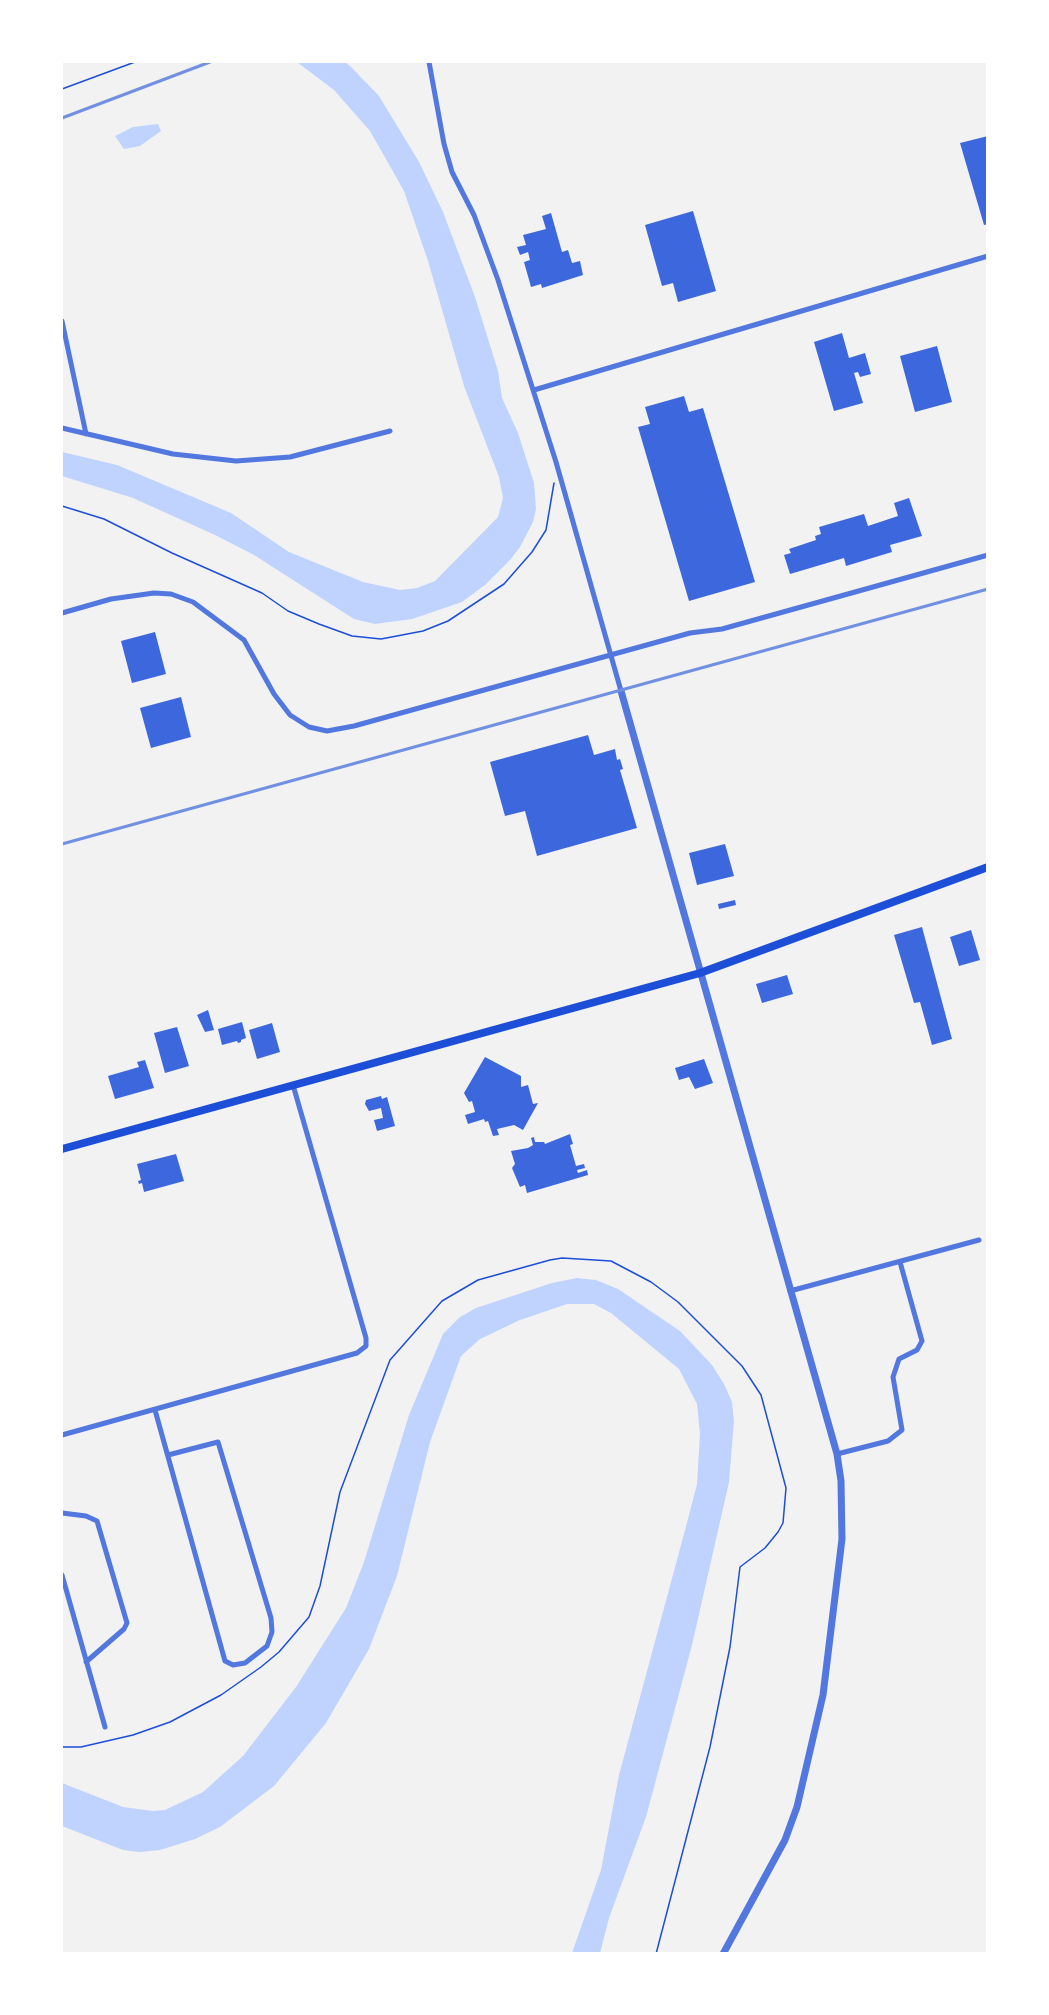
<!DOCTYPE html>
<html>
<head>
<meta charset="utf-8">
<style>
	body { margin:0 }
	#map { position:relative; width:1049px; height:2015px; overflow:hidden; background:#f2f2f2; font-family:"DM Sans",sans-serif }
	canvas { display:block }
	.frame { position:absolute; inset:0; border:63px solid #fff; pointer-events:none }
</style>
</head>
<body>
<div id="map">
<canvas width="1049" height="2015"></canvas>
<div class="frame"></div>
</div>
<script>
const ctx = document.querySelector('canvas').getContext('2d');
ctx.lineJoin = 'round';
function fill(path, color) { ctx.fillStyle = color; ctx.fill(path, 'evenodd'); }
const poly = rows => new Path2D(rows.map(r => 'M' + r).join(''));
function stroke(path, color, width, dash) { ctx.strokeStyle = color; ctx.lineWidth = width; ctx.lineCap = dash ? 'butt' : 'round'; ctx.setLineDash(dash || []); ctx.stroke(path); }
fill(poly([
	[297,62,345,62,351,67,379,96,419,162,443,212,475,297,498,371,502,398,518,433,534,483,536,509,533,522,520,547,510,560,485,585,462,602,412,619,375,624,354,619,254,555,215,535,133,498,62,476,62,452,117,465,231,513,289,552,363,582,400,590,417,588,435,581,498,517,503,498,499,477,464,386,428,261,404,191,370,131,334,90],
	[158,124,161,131,140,146,124,149,115,136,133,127],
	[577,1278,596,1280,618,1289,680,1331,712,1365,724,1384,732,1402,734,1421,729,1482,692,1645,646,1817,609,1918,600,1953,572,1953,601,1870,619,1775,688,1519,697,1484,700,1434,697,1404,679,1369,611,1313,594,1304,567,1304,520,1320,480,1339,461,1356,430,1442,397,1576,369,1649,326,1723,274,1786,220,1827,195,1839,160,1850,139,1852,123,1850,62,1826,62,1783,123,1807,153,1811,165,1810,203,1792,243,1756,296,1687,346,1608,364,1562,409,1415,443,1334,460,1317,476,1308,552,1283]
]), '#bfd3fe');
fill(poly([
	[988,136,988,224,984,225,960,143],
	[693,211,716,291,678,302,673,283,662,286,645,225],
	[551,213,562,252,568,250,572,263,580,261,583,275,542,288,541,284,531,287,524,262,530,260,528,252,520,255,517,247,526,245,523,235,546,229,542,216],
	[842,333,849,358,865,353,871,374,860,377,858,372,854,373,863,403,834,411,814,342],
	[937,346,952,402,915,412,900,356],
	[684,396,689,412,703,408,755,582,689,601,638,427,650,424,645,407],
	[909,498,922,536,890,545,892,552,846,566,844,558,790,574,784,555,791,553,789,549,816,540,815,536,821,534,819,527,864,514,868,526,898,516,894,503],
	[155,632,166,674,132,683,121,641],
	[181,697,191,737,151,748,140,708],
	[588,735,594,755,615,749,617,760,620,759,623,769,620,770,637,828,537,856,525,811,505,816,490,762],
	[725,844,734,876,697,885,689,853],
	[735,900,736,905,719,909,718,904],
	[922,927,952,1039,932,1045,920,1002,914,1003,894,935],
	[971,930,980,960,959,966,950,937],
	[787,975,793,994,762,1003,756,984],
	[208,1010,214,1030,205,1032,197,1015],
	[242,1022,246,1038,241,1040,241,1042,238,1043,237,1041,222,1045,218,1029],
	[272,1023,280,1052,257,1059,249,1030],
	[177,1027,189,1066,165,1073,154,1033],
	[485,1057,521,1076,521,1087,528,1085,533,1104,538,1103,523,1130,514,1125,497,1129,499,1135,493,1136,488,1121,485,1122,484,1119,468,1124,465,1115,475,1112,472,1101,469,1102,464,1093],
	[704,1059,713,1083,695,1089,689,1077,679,1080,675,1068],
	[145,1060,154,1088,115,1099,108,1076,139,1067,137,1062],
	[381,1096,382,1099,387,1097,395,1126,377,1131,374,1120,383,1118,381,1108,369,1111,365,1104,366,1100],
	[570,1134,573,1144,570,1145,576,1166,584,1164,585,1168,577,1170,578,1173,587,1170,588,1175,527,1193,525,1185,520,1187,512,1168,515,1164,511,1151,528,1148,533,1145,531,1138,534,1137,535,1142,544,1142,545,1144],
	[176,1154,184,1181,144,1192,142,1183,139,1184,138,1181,141,1180,137,1164]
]), '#3d67dc');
stroke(poly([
	[62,89,135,62],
	[62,506,104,519,172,553,262,593,288,611,319,624,352,636,381,639,423,631,448,621,504,584,532,552,546,530,554,483],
	[62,1747,81,1747,133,1735,170,1722,221,1695,261,1667,279,1652,309,1617,320,1586,340,1492,390,1360,442,1301,478,1280,550,1260,562,1258,611,1261,651,1282,678,1302,742,1366,761,1395,786,1488,783,1523,778,1532,765,1548,740,1567,730,1647,710,1747,656,1954]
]), '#1d4ed8', 1.5);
stroke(poly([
	[429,62,444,144,452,172,474,215,498,280,556,462,621,691],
	[62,321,86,434],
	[534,390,988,256],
	[62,428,173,454,236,461,290,457,390,431],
	[62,613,111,599,154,593,171,594,193,602,244,640,274,694,290,715,309,727,327,731,354,726,690,633,722,629,988,555],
	[790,1291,979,1240],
	[155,1410,225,1661,233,1665,245,1663,267,1646,272,1632,271,1618,218,1442,168,1455],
	[62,1435,357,1353,366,1346,366,1338,293,1085],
	[837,1454,888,1441,902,1430,893,1377,899,1359,917,1350,922,1341,900,1262],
	[62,1513,86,1516,97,1521,127,1623,124,1629,86,1662],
	[62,1575,105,1727]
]), '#5277de', 5);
stroke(poly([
	[621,691,837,1454,841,1481,842,1539,823,1695,797,1807,785,1840,723,1954]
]), '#5277de', 7);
stroke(poly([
	[62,1149,700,973,988,867]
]), '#1d4ed8', 8);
stroke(poly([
	[62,118,210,62],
	[62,844,988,589]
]), '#7290e2', 3);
</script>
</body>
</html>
